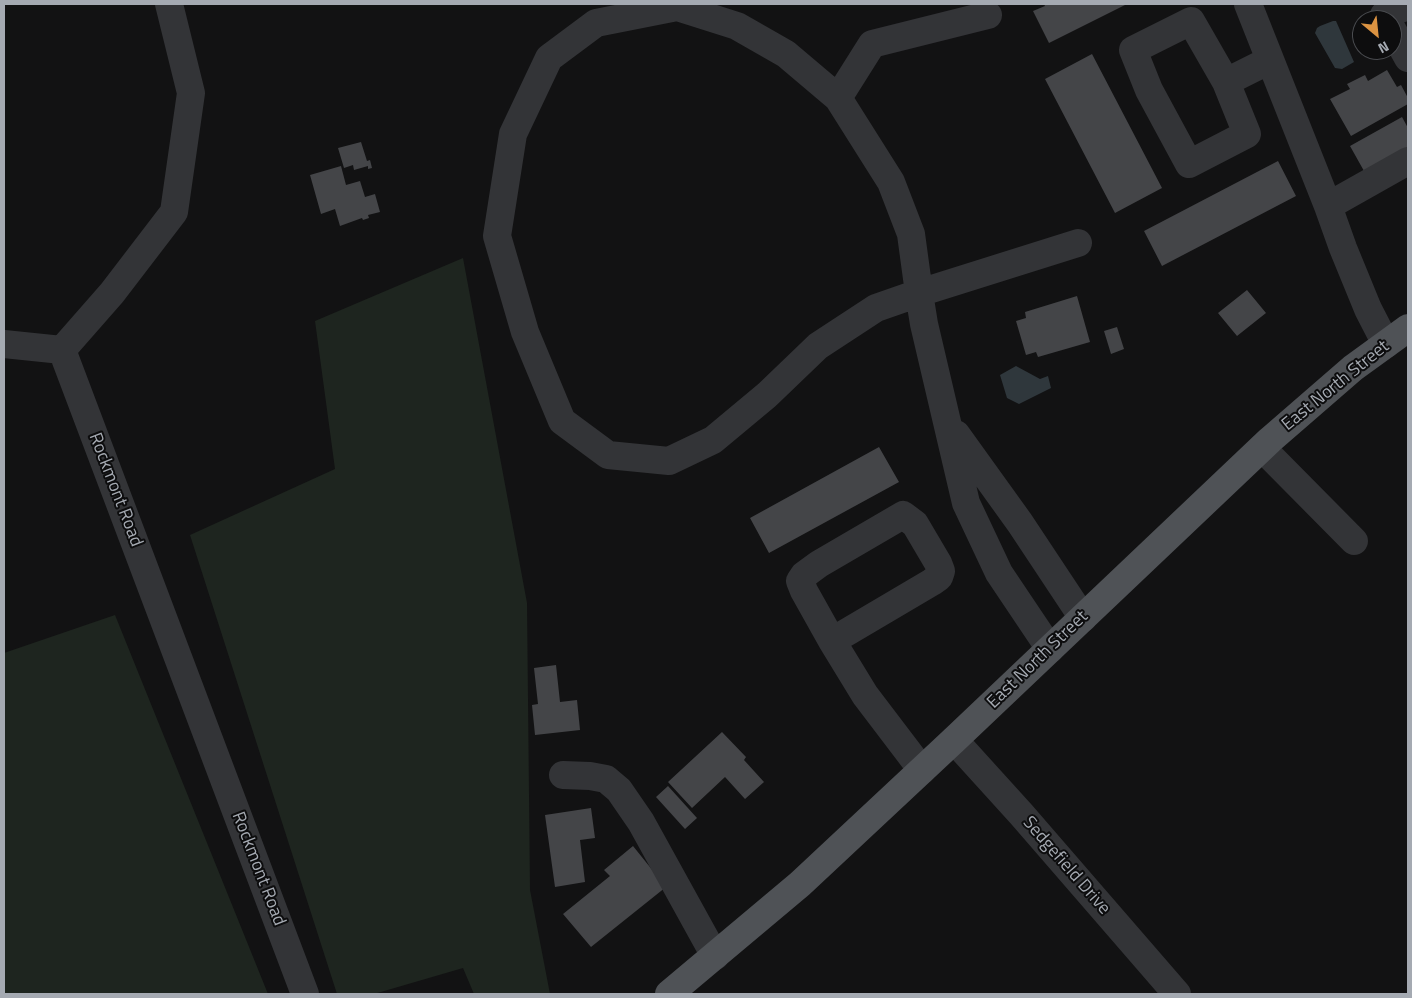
<!DOCTYPE html>
<html>
<head>
<meta charset="utf-8">
<style>
	body { margin:0 }
	#map { position:relative; width:1412px; height:998px; overflow:hidden; background:#121213; font-family:"Titillium Web",sans-serif }
	canvas { display:block }
	.frame { position:absolute; inset:0; border:5px solid #a5aab2; pointer-events:none }
	.north { position:absolute; left:1352px; top:10px; width:50px; height:50px; box-sizing:border-box; background:#0d0d0e; border:1px solid #4a4c50; border-radius:50%; rotate:152deg; font-size:14px; font-weight:700; line-height:20px; text-align:center; color:#a5aab2 }
	.north::after { content:''; display:block; margin:auto; width:18px; height:22px; background:#db9342; clip-path:polygon(50% 0,100% 100%,50% 72%,0 100%) }
</style>
</head>
<body>
<div id="map">
<canvas width="1412" height="998"></canvas>
<div class="frame"></div>
<div class="north">N</div>
</div>
<script>
const ctx = document.querySelector('canvas').getContext('2d');
ctx.lineJoin = 'round';
function fill(path, color) { ctx.fillStyle = color; ctx.fill(path, 'evenodd'); }
const poly = rows => new Path2D(rows.map(r => 'M' + r).join(''));
function stroke(path, color, width, dash) { ctx.strokeStyle = color; ctx.lineWidth = width; ctx.lineCap = dash ? 'butt' : 'round'; ctx.setLineDash(dash || []); ctx.stroke(path); }
function write(font, color, halo, rows, align = 'center') {
  ctx.font = font + ' "Titillium Web",sans-serif'; ctx.lineWidth = 4; ctx.setLineDash([]); ctx.textBaseline = 'middle'; ctx.strokeStyle = halo; ctx.fillStyle = color; for (const [text, x, y, turn = 0] of rows) {
    ctx.save(); ctx.translate(x, y); ctx.rotate((+turn || 0) * Math.PI / 180); ctx.textAlign = isNaN(turn) ? turn : align; if (halo) ctx.strokeText(text, 0, 0); ctx.fillText(text, 0, 0); ctx.restore();
  }
}
fill(poly([
	[463,258,527,603,530,890,550,994,474,994,463,968,374,994,337,994,190,535,335,469,315,321],
	[115,615,268,994,4,994,4,653]
]), '#1e251f');
fill(poly([
	[1333,21,1336,21,1354,62,1342,69,1335,68,1315,33,1317,28,1320,26],
	[1016,366,1040,379,1048,376,1051,388,1019,404,1007,398,1000,375]
]), '#2f373c');
fill(poly([
	[1044,4,1127,4,1049,43,1033,11,1045,6],
	[1092,54,1162,188,1115,213,1045,79],
	[1387,70,1397,87,1401,85,1408,98,1408,104,1351,136,1330,99,1350,89,1347,84,1365,75,1368,81],
	[1402,117,1408,128,1408,147,1364,171,1350,146],
	[361,142,367,161,370,160,372,168,368,169,368,166,354,170,353,165,344,168,338,148],
	[1278,161,1296,196,1162,266,1144,231],
	[341,166,346,185,360,181,365,197,375,194,380,212,368,215,369,218,363,220,362,218,340,226,335,209,321,214,310,175],
	[1247,290,1266,313,1237,336,1218,313],
	[1077,296,1090,342,1038,357,1036,352,1026,355,1016,321,1026,318,1025,312],
	[1117,327,1124,349,1111,354,1104,331],
	[879,447,899,482,769,553,750,518],
	[556,665,560,702,577,700,580,730,535,735,532,705,538,704,534,668],
	[722,732,746,757,744,760,764,782,745,799,725,777,692,808,668,782],
	[668,786,697,818,685,829,656,797],
	[591,808,595,838,580,840,585,882,555,887,545,815],
	[633,846,666,887,591,947,563,914,610,876,604,870]
]), '#444548');
stroke(poly([
	[1248,4,1328,206,1343,248,1368,309,1386,344],
	[1384,15,1408,6],
	[1392,29,1408,58],
	[1226,82,1247,134,1189,164,1149,90,1133,50,1191,21,1226,82,1270,60],
	[838,98,872,44,988,15],
	[1328,206,1408,161],
	[4,344,62,350],
	[62,350,305,994],
	[62,350,112,293,174,212,191,93,169,4],
	[956,434,1020,523,1083,618],
	[1262,448,1354,541],
	[832,641,932,582,939,577,941,571,938,563,915,524,903,515,819,564,804,575,800,581,804,591,832,641,865,695,922,770],
	[1050,649,999,573,966,503,924,324,919,293,911,234,891,182,838,98,786,54,737,26,677,7,596,23,549,58,513,134,497,236,525,332,562,421,608,455,669,461,713,440,767,395,818,346,876,308,919,293,1078,243],
	[954,740,1022,815,1177,994],
	[563,775,590,776,606,779,619,790,641,822,715,956]
]), '#333437', 28);
stroke(poly([
	[669,994,800,884,954,740,1270,440,1353,368,1408,328]
]), '#4f5256', 28);
write('18px', '#a5aab2', '#0d0d0e', [
	["East North Street",1336,386,-39],
	["Rockmont Road",115,490,69],
	["East North Street",1038,660,-44],
	["Sedgefield Drive",1066,866,49],
	["Rockmont Road",258,869,69]
]);
</script>
</body>
</html>
